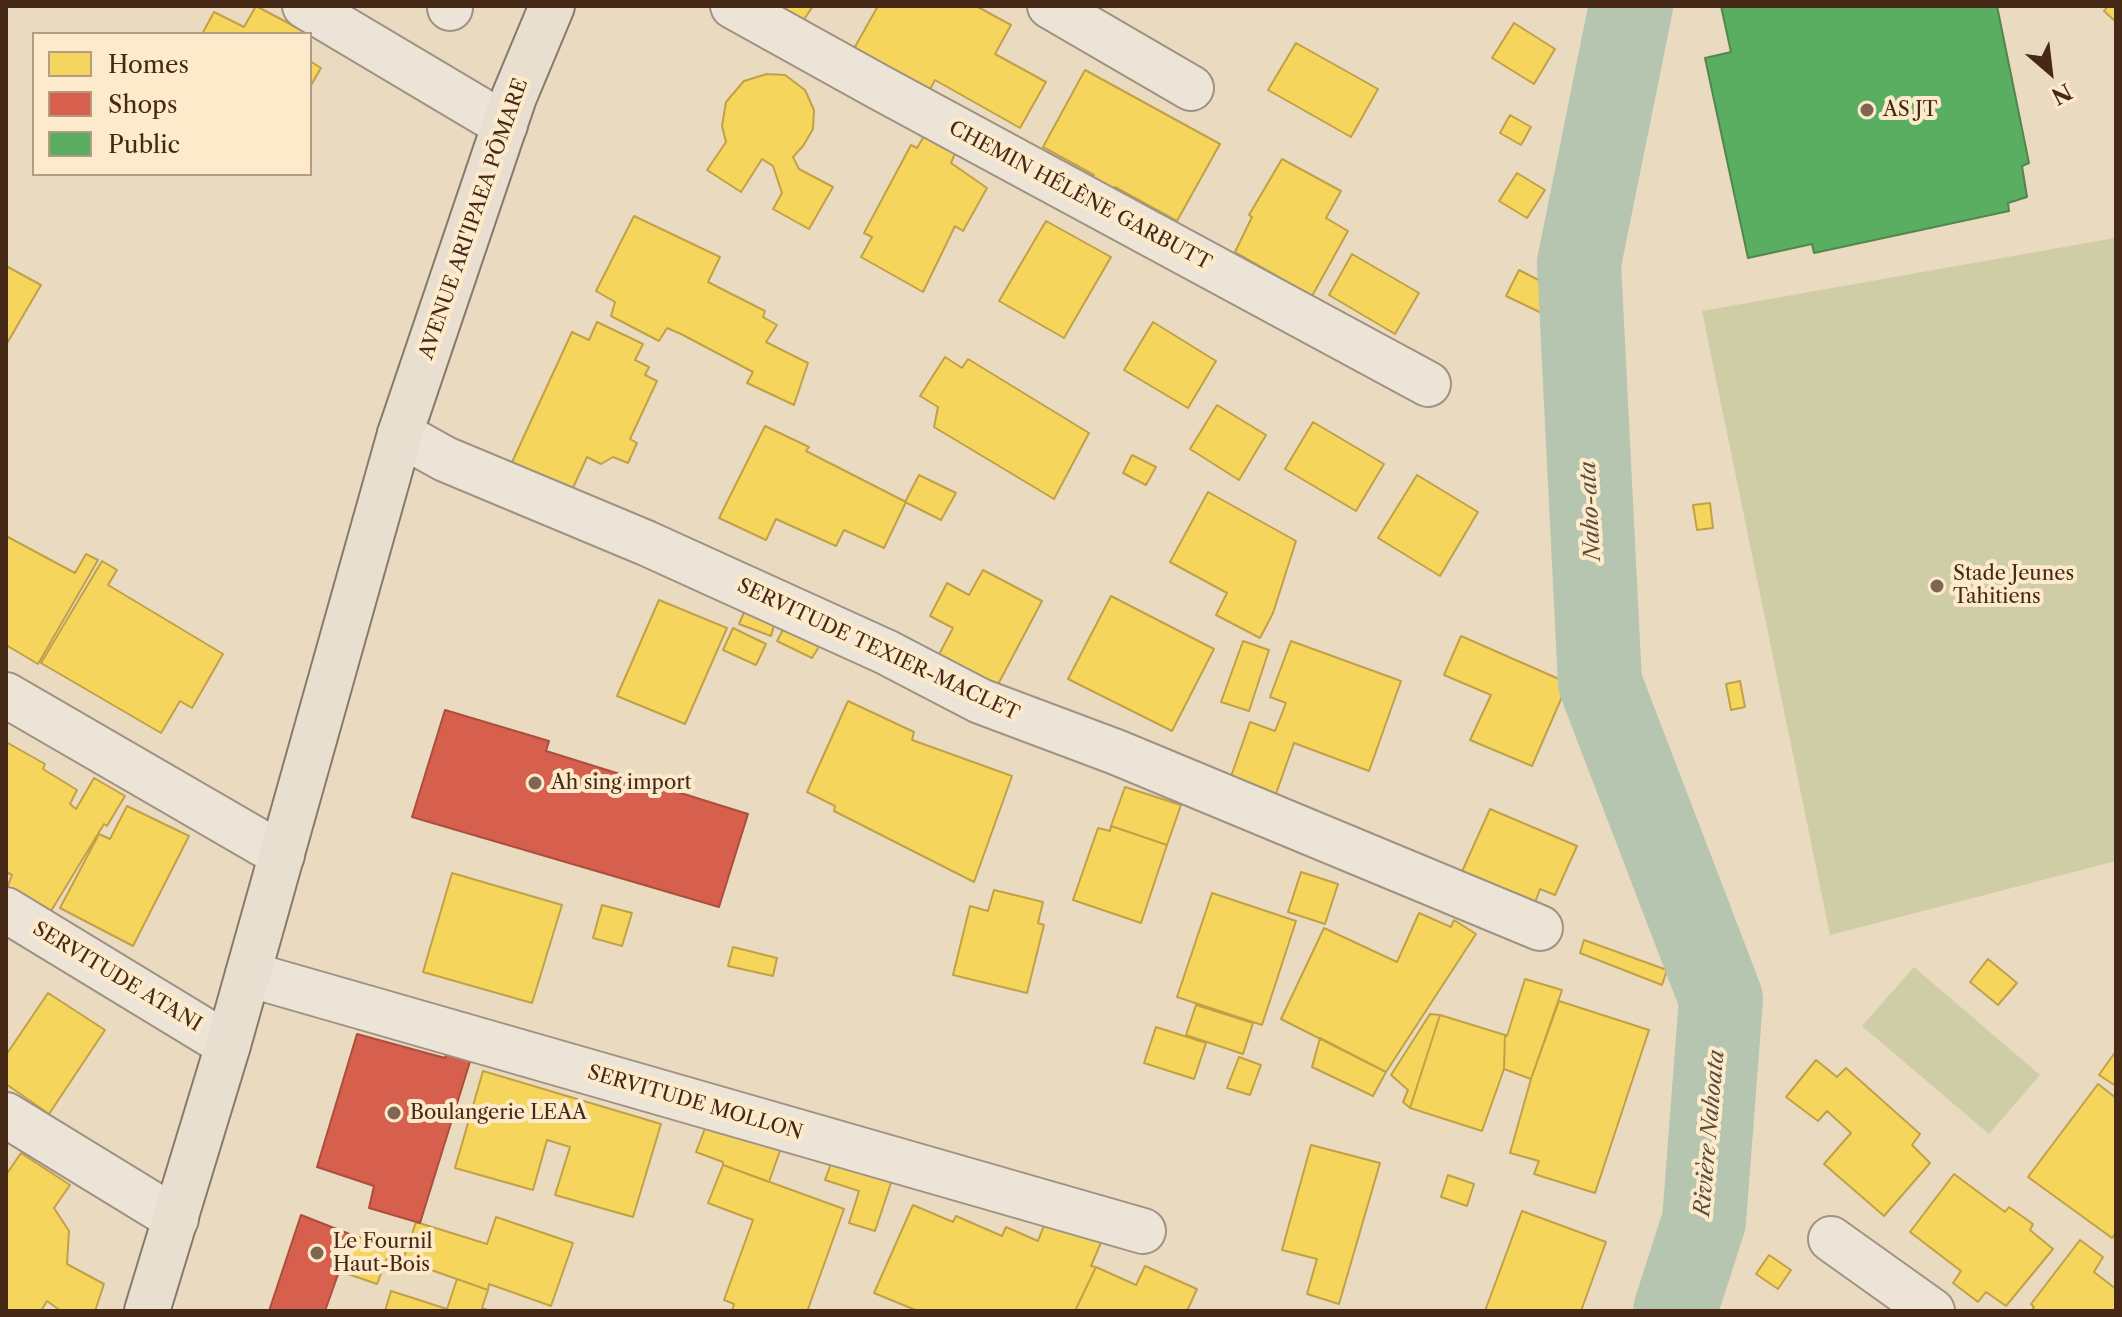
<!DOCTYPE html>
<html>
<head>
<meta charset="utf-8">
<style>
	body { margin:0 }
	#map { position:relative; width:2122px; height:1317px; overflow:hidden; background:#eadac0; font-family:"Libre Caslon Text",serif }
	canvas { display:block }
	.frame { position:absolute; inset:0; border:8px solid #462817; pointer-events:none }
	.legend { position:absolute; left:32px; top:32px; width:280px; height:144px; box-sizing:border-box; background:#fceacb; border:2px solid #b39c83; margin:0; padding:10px 14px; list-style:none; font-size:24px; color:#462817 }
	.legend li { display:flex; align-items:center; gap:16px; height:40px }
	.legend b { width:40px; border:2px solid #b39c83 }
	.north { position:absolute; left:2010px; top:32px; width:80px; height:80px; -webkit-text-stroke:6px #fceacb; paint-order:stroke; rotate:152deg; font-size:22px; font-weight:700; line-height:32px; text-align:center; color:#462817 }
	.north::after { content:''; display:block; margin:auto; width:28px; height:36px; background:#462817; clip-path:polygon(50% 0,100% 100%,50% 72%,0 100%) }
</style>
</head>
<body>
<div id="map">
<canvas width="2122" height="1317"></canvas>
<div class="frame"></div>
<ul class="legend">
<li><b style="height:22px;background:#f6d55c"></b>Homes</li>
<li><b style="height:22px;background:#d6604d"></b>Shops</li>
<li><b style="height:22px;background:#5aae61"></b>Public</li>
</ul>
<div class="north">N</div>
</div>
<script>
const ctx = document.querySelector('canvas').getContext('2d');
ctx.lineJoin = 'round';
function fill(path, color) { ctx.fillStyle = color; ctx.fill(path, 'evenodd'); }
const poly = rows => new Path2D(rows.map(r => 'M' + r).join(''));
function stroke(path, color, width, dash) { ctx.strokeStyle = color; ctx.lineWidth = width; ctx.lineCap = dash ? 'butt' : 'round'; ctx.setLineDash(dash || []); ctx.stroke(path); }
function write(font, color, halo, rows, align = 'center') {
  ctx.font = font + ' "Libre Caslon Text",serif'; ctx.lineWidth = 8; ctx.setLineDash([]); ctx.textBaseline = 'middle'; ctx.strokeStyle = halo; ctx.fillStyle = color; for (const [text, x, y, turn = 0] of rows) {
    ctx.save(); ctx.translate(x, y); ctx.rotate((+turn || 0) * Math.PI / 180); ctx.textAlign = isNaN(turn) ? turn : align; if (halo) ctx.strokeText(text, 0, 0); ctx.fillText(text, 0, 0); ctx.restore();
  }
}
fill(poly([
	[2115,238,2116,861,1830,935,1702,311],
	[1914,967,2040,1075,1989,1134,1862,1026]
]), '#cfcda5');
const homes = poly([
	[256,6,309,34,202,34,214,12,244,27,256,6],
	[772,6,813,6,801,24,772,6],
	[878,6,976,6,1011,25,995,54,1046,82,1020,128,935,80,927,95,852,52,878,6],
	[2108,6,2116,6,2116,22,2104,11,2108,6],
	[1514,23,1555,49,1534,84,1492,58,1514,23],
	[1296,43,1378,89,1351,137,1268,90,1296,43],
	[310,61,321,68,310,87,310,61],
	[1085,70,1220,144,1177,221,1115,187,1109,198,1087,187,1094,175,1043,147,1085,70],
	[767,74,785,75,805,90,814,110,813,129,803,146,793,157,799,169,833,187,809,229,773,209,782,193,773,166,762,159,741,192,707,170,726,142,722,126,726,102,744,81,767,74],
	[1510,115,1531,127,1521,145,1500,133,1510,115],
	[927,131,957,149,951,163,987,188,963,231,955,226,923,292,861,257,872,237,864,233,911,145,917,148,927,131],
	[1282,159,1341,191,1326,218,1348,231,1312,296,1235,252,1252,217,1249,215,1282,159],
	[1517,173,1545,190,1527,218,1499,201,1517,173],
	[634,216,720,257,708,282,765,311,763,317,777,325,766,342,808,363,794,405,747,383,753,372,681,334,667,328,659,341,611,316,615,302,596,291,634,216],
	[1046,221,1111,257,1064,338,999,301,1046,221],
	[1352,254,1419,293,1395,334,1329,295,1352,254],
	[6,266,41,285,6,345,6,266],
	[1519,270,1562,292,1550,317,1506,296,1519,270],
	[597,322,643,344,635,360,649,367,645,375,657,381,630,439,637,443,628,463,613,457,601,464,587,457,567,501,507,473,572,332,589,340,597,322],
	[1153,322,1216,361,1188,408,1124,370,1153,322],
	[945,357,962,368,968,359,1089,433,1054,499,934,427,938,407,920,396,945,357],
	[1217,405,1266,435,1239,480,1190,449,1217,405],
	[1313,422,1384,464,1356,511,1285,469,1313,422],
	[765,426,809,447,806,451,906,502,884,548,844,530,836,546,776,519,766,540,719,518,765,426],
	[1132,455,1156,467,1146,485,1123,473,1132,455],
	[919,475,956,493,941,520,905,502,919,475],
	[1417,475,1478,512,1440,576,1378,538,1417,475],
	[1208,492,1296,541,1273,613,1260,638,1216,615,1227,593,1170,562,1208,492],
	[1710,503,1713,528,1697,530,1693,505,1710,503],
	[6,536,75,573,86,554,98,560,38,664,6,645,6,536],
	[102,561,117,570,108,585,223,654,192,708,180,701,161,733,41,663,102,561],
	[983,570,1042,601,995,690,936,660,953,628,930,616,947,583,969,595,983,570],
	[1111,596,1214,649,1172,731,1068,679,1111,596],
	[659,600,727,628,685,724,617,696,659,600],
	[746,608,775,622,771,636,739,624,746,608],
	[733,628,766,644,756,665,723,650,733,628],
	[784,628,820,645,812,658,777,641,784,628],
	[1461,636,1568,683,1532,766,1470,740,1491,695,1444,675,1461,636],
	[1243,641,1269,650,1249,711,1221,702,1243,641],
	[1291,641,1401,681,1369,771,1294,743,1273,802,1228,785,1250,722,1275,731,1286,703,1270,697,1291,641],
	[1740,681,1745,707,1731,710,1726,684,1740,681],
	[848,701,914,732,912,740,1012,776,974,882,834,811,835,806,807,792,848,701],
	[6,742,45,764,43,769,77,790,70,804,76,809,94,778,125,796,107,826,104,824,48,916,6,891,12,875,6,872,6,742],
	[1125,787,1181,805,1167,845,1111,826,1125,787],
	[127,806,189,836,133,946,60,908,99,834,110,839,127,806],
	[1490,809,1577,846,1555,895,1540,889,1530,916,1456,885,1490,809],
	[1111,826,1167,845,1141,923,1073,900,1098,828,1110,831,1111,826],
	[1301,872,1338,884,1325,924,1288,912,1301,872],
	[452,873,562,905,532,1003,423,972,452,873],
	[994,890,1043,902,1038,923,1044,925,1027,993,953,975,970,906,988,911,994,890],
	[1212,893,1296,921,1262,1025,1177,997,1212,893],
	[602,905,632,913,622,946,593,938,602,905],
	[1419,913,1451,927,1454,920,1476,934,1386,1072,1281,1019,1324,928,1397,962,1419,913],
	[1584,940,1667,970,1662,985,1580,953,1584,940],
	[733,947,777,958,773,976,728,966,733,947],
	[1988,959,2017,983,1998,1005,1970,982,1988,959],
	[1525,979,1562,990,1531,1079,1504,1069,1505,1035,1507,1036,1525,979],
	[48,993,105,1030,49,1114,6,1084,6,1055,48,993],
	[1559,1001,1649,1030,1595,1193,1534,1174,1539,1161,1510,1153,1531,1079,1559,1001],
	[1196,1005,1253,1023,1243,1054,1186,1035,1196,1005],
	[1430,1014,1440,1015,1410,1108,1403,1102,1408,1090,1391,1075,1430,1014],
	[1440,1015,1505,1035,1504,1069,1482,1131,1410,1108,1440,1015],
	[1156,1027,1206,1043,1194,1079,1144,1063,1156,1027],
	[1320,1038,1386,1072,1373,1096,1312,1067,1320,1038],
	[2116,1051,2116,1086,2099,1075,2116,1051],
	[1239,1057,1261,1065,1250,1095,1227,1088,1239,1057],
	[1816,1060,1837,1077,1846,1068,1920,1134,1912,1145,1930,1163,1884,1216,1824,1164,1851,1133,1827,1111,1818,1121,1786,1097,1816,1060],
	[483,1071,661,1124,633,1217,555,1195,570,1147,547,1140,533,1190,455,1168,483,1071],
	[2098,1084,2116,1098,2116,1233,2112,1238,2028,1177,2098,1084],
	[709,1118,782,1145,769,1182,723,1165,723,1162,696,1152,709,1118],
	[1311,1145,1380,1163,1339,1304,1307,1294,1317,1259,1282,1250,1311,1145],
	[21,1153,70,1185,54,1208,69,1231,67,1264,104,1284,95,1311,61,1311,47,1301,41,1311,6,1311,6,1175,21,1153],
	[833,1158,893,1177,875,1231,849,1223,859,1191,825,1180,833,1158],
	[723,1165,844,1209,808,1309,813,1311,732,1311,734,1304,724,1300,753,1220,708,1203,723,1165],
	[1954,1174,2005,1212,2009,1207,2033,1224,2030,1230,2053,1249,2006,1306,1986,1292,1978,1302,1953,1283,1961,1271,1910,1232,1954,1174],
	[1448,1175,1474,1184,1467,1206,1441,1197,1448,1175],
	[913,1205,953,1222,956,1216,1002,1236,1006,1227,1038,1241,1046,1220,1103,1238,1091,1266,1096,1267,1075,1311,918,1311,874,1293,913,1205],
	[1522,1211,1606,1242,1581,1311,1485,1311,1522,1211],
	[496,1217,573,1243,551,1306,489,1284,488,1290,403,1260,416,1222,487,1244,496,1217],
	[352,1235,391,1248,377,1284,339,1271,352,1235],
	[2080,1240,2103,1257,2094,1272,2116,1289,2116,1311,2031,1311,2034,1307,2031,1304,2080,1240],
	[1769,1255,1791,1270,1778,1289,1756,1274,1769,1255],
	[1145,1266,1197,1289,1187,1311,1075,1311,1096,1267,1136,1285,1145,1266],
	[457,1279,488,1290,482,1308,491,1311,385,1311,391,1291,447,1309,457,1279]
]);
fill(homes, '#f6d55c');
stroke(homes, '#c1a147', 2);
const shops = poly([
	[445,710,549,741,546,751,748,814,719,907,412,817,445,710],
	[357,1034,445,1058,449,1045,473,1052,420,1223,369,1208,374,1186,317,1167,357,1034],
	[301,1215,352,1235,325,1311,269,1311,301,1215]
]);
fill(shops, '#d6604d');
stroke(shops, '#ab4f3d', 2);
const public = poly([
	[1721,6,1997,6,2029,163,2022,166,2027,197,2008,203,2009,211,1814,253,1812,244,1748,258,1705,58,1731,52,1721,6]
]);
fill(public, '#5aae61');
stroke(public, '#54864b', 2);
stroke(poly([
	[1631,6,1579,263,1600,683,1721,999,1704,1221,1675,1311]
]), '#b6c5af', 84);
const minor = poly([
	[305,6,505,125],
	[733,6,877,86,1428,384],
	[1050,6,1191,88],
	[450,8,450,6],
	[400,434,445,459,646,543,886,652,980,701,1116,752,1540,928],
	[6,695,282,855],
	[6,910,228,1045],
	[248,974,1143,1231],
	[6,1115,176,1219],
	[1831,1239,1932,1311]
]);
const major = poly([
	[147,1311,228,1045,400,434,514,97,552,6]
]);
stroke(minor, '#9f9282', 48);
stroke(major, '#887a6b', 48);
stroke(minor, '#ece4d7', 44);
stroke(major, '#e9dfd0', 44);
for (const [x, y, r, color] of [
	[1867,110,8,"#7f6652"],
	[1937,586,8,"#7f6652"],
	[535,783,8,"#7f6652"],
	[394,1113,8,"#7f6652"],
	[317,1253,8,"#7f6652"]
]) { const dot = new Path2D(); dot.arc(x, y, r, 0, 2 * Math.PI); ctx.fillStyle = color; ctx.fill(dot); stroke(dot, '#fceacb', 3); }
write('20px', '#462817', '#fceacb', [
	["AS JT",1883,110],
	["Stade Jeunes",1953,574],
	["Tahitiens",1953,597],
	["Ah sing import",551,783],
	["Boulangerie LEAA",410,1113],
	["Le Fournil",333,1242],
	["Haut-Bois",333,1265]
], 'left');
write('20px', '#462817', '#fceacb', [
	["CHEMIN HÉLÈNE GARBUTT",1080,196,28],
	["AVENUE ARI'IPAEA PŌMARE",474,219,-71],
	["SERVITUDE TEXIER-MACLET",878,650,25],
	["SERVITUDE ATANI",117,977,31],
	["SERVITUDE MOLLON",695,1103,16]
]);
write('italic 22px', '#5c4d3b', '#fceacb', [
	["Naho-ata",1591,511,-93],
	["Rivière Nahoata",1710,1133,-85]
]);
</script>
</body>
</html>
